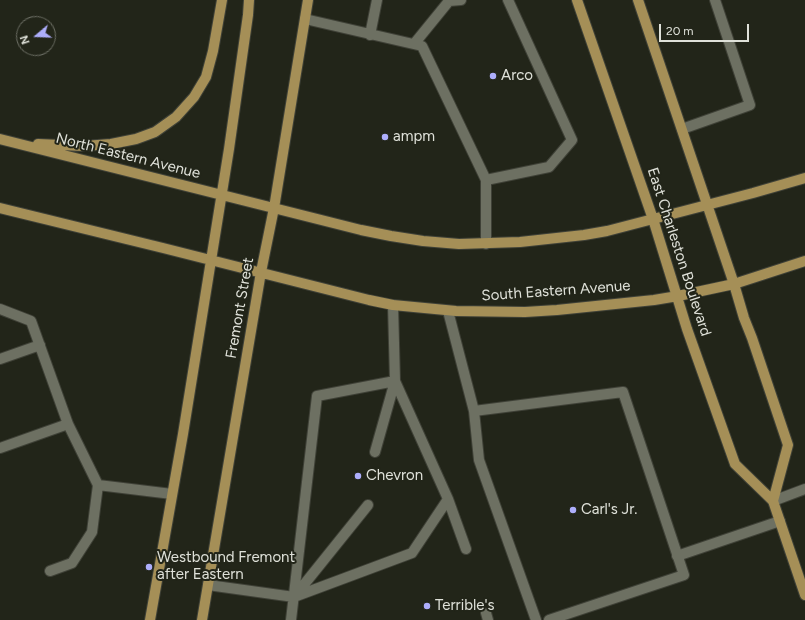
<!DOCTYPE html>
<html>
<head>
<meta charset="utf-8">
<style>
	body { margin:0 }
	#map { position:relative; width:805px; height:620px; overflow:hidden; background:#222519; font-family:Figtree,sans-serif }
	canvas { display:block }
	.north { position:absolute; left:16px; top:16px; width:40px; height:40px; box-sizing:border-box; background:#222519; border:1px solid #6e7066; border-radius:50%; rotate:251deg; font-size:11px; font-weight:700; line-height:16px; text-align:center; color:#dfe1d9 }
	.north::after { content:''; display:block; margin:auto; width:14px; height:18px; background:#adaefb; clip-path:polygon(50% 0,100% 100%,50% 72%,0 100%) }
	.scale { position:absolute; left:659px; top:24px; width:90px; height:18px; box-sizing:border-box; border:2px solid #dfe1d9; border-top:0; padding-left:5px; font-size:12px; line-height:14px; white-space:nowrap; color:#dfe1d9; -webkit-text-stroke:3px #222519; paint-order:stroke }
</style>
</head>
<body>
<div id="map">
<canvas width="805" height="620"></canvas>
<div class="north">N</div>
<div class="scale">20 m</div>
</div>
<script>
const ctx = document.querySelector('canvas').getContext('2d');
ctx.lineJoin = 'round';
const poly = rows => new Path2D(rows.map(r => 'M' + r).join(''));
function stroke(path, color, width, dash) { ctx.strokeStyle = color; ctx.lineWidth = width; ctx.lineCap = dash ? 'butt' : 'round'; ctx.setLineDash(dash || []); ctx.stroke(path); }
function write(font, color, halo, rows, align = 'center') {
  ctx.font = font + ' Figtree,sans-serif'; ctx.lineWidth = 4; ctx.setLineDash([]); ctx.textBaseline = 'middle'; ctx.strokeStyle = halo; ctx.fillStyle = color; for (const [text, x, y, turn = 0] of rows) {
    ctx.save(); ctx.translate(x, y); ctx.rotate((+turn || 0) * Math.PI / 180); ctx.textAlign = isNaN(turn) ? turn : align; if (halo) ctx.strokeText(text, 0, 0); ctx.fillText(text, 0, 0); ctx.restore();
  }
}
const lane = poly([
	[305,19,422,46,486,180,486,244],
	[370,35,377,0],
	[414,44,449,1,461,0],
	[682,129,750,105,715,0],
	[486,180,549,167,572,140,508,0],
	[0,309,31,321,68,424,98,485,172,494],
	[448,311,474,411,479,460,536,620],
	[0,359,40,345],
	[474,411,623,392,684,575,549,620],
	[0,448,68,424],
	[375,452,395,381],
	[448,499,466,549],
	[773,501,805,489],
	[677,556,780,521],
	[50,571,72,563,92,532,98,485],
	[208,585,294,597,412,553,448,499,395,381],
	[294,597,368,505],
	[486,613,488,620],
	[291,620,317,396,395,381,393,305]
]);
const primary = poly([
	[577,0,653,219,687,329,735,464,773,501,805,595],
	[638,0,734,284,744,318,752,338,788,445,773,501],
	[0,139,361,230,391,236,423,241,459,244,520,242,584,235,607,231,753,193,805,178],
	[38,144,84,146,111,144,136,139,155,132,176,117,194,97,206,77,213,51,222,0],
	[0,208,163,248,369,300,393,305,456,311,525,312,557,310,654,300,678,296,734,284,805,261],
	[150,620,183,434,229,149,248,15,249,0],
	[202,620,261,272,274,208,308,0]
]);
stroke(lane, '#3f4137', 12);
stroke(primary, '#3f4137', 12);
stroke(lane, '#6d7062', 10);
stroke(primary, '#a58f57', 10);
for (const [x, y, r, color] of [
	[493,76,4,"#adaefb"],
	[385,137,4,"#adaefb"],
	[358,476,4,"#adaefb"],
	[573,510,4,"#adaefb"],
	[149,567,4,"#adaefb"],
	[427,606,4,"#adaefb"]
]) { const dot = new Path2D(); dot.arc(x, y, r, 0, 2 * Math.PI); ctx.fillStyle = color; ctx.fill(dot); stroke(dot, '#222519', 1.5); }
write('15px', '#dfe1d9', '#222519', [
	["Arco",501,76],
	["ampm",393,137],
	["Chevron",366,476],
	["Carl's Jr.",581,510],
	["Westbound Fremont",157,558],
	["after Eastern",157,575],
	["Terrible's",435,606]
], 'left');
write('15px', '#dfe1d9', '#222519', [
	["North Eastern Avenue",128,156,14],
	["East Charleston Boulevard",679,252,72],
	["South Eastern Avenue",556,291,-4],
	["Fremont Street",240,308,-80]
]);
</script>
</body>
</html>
